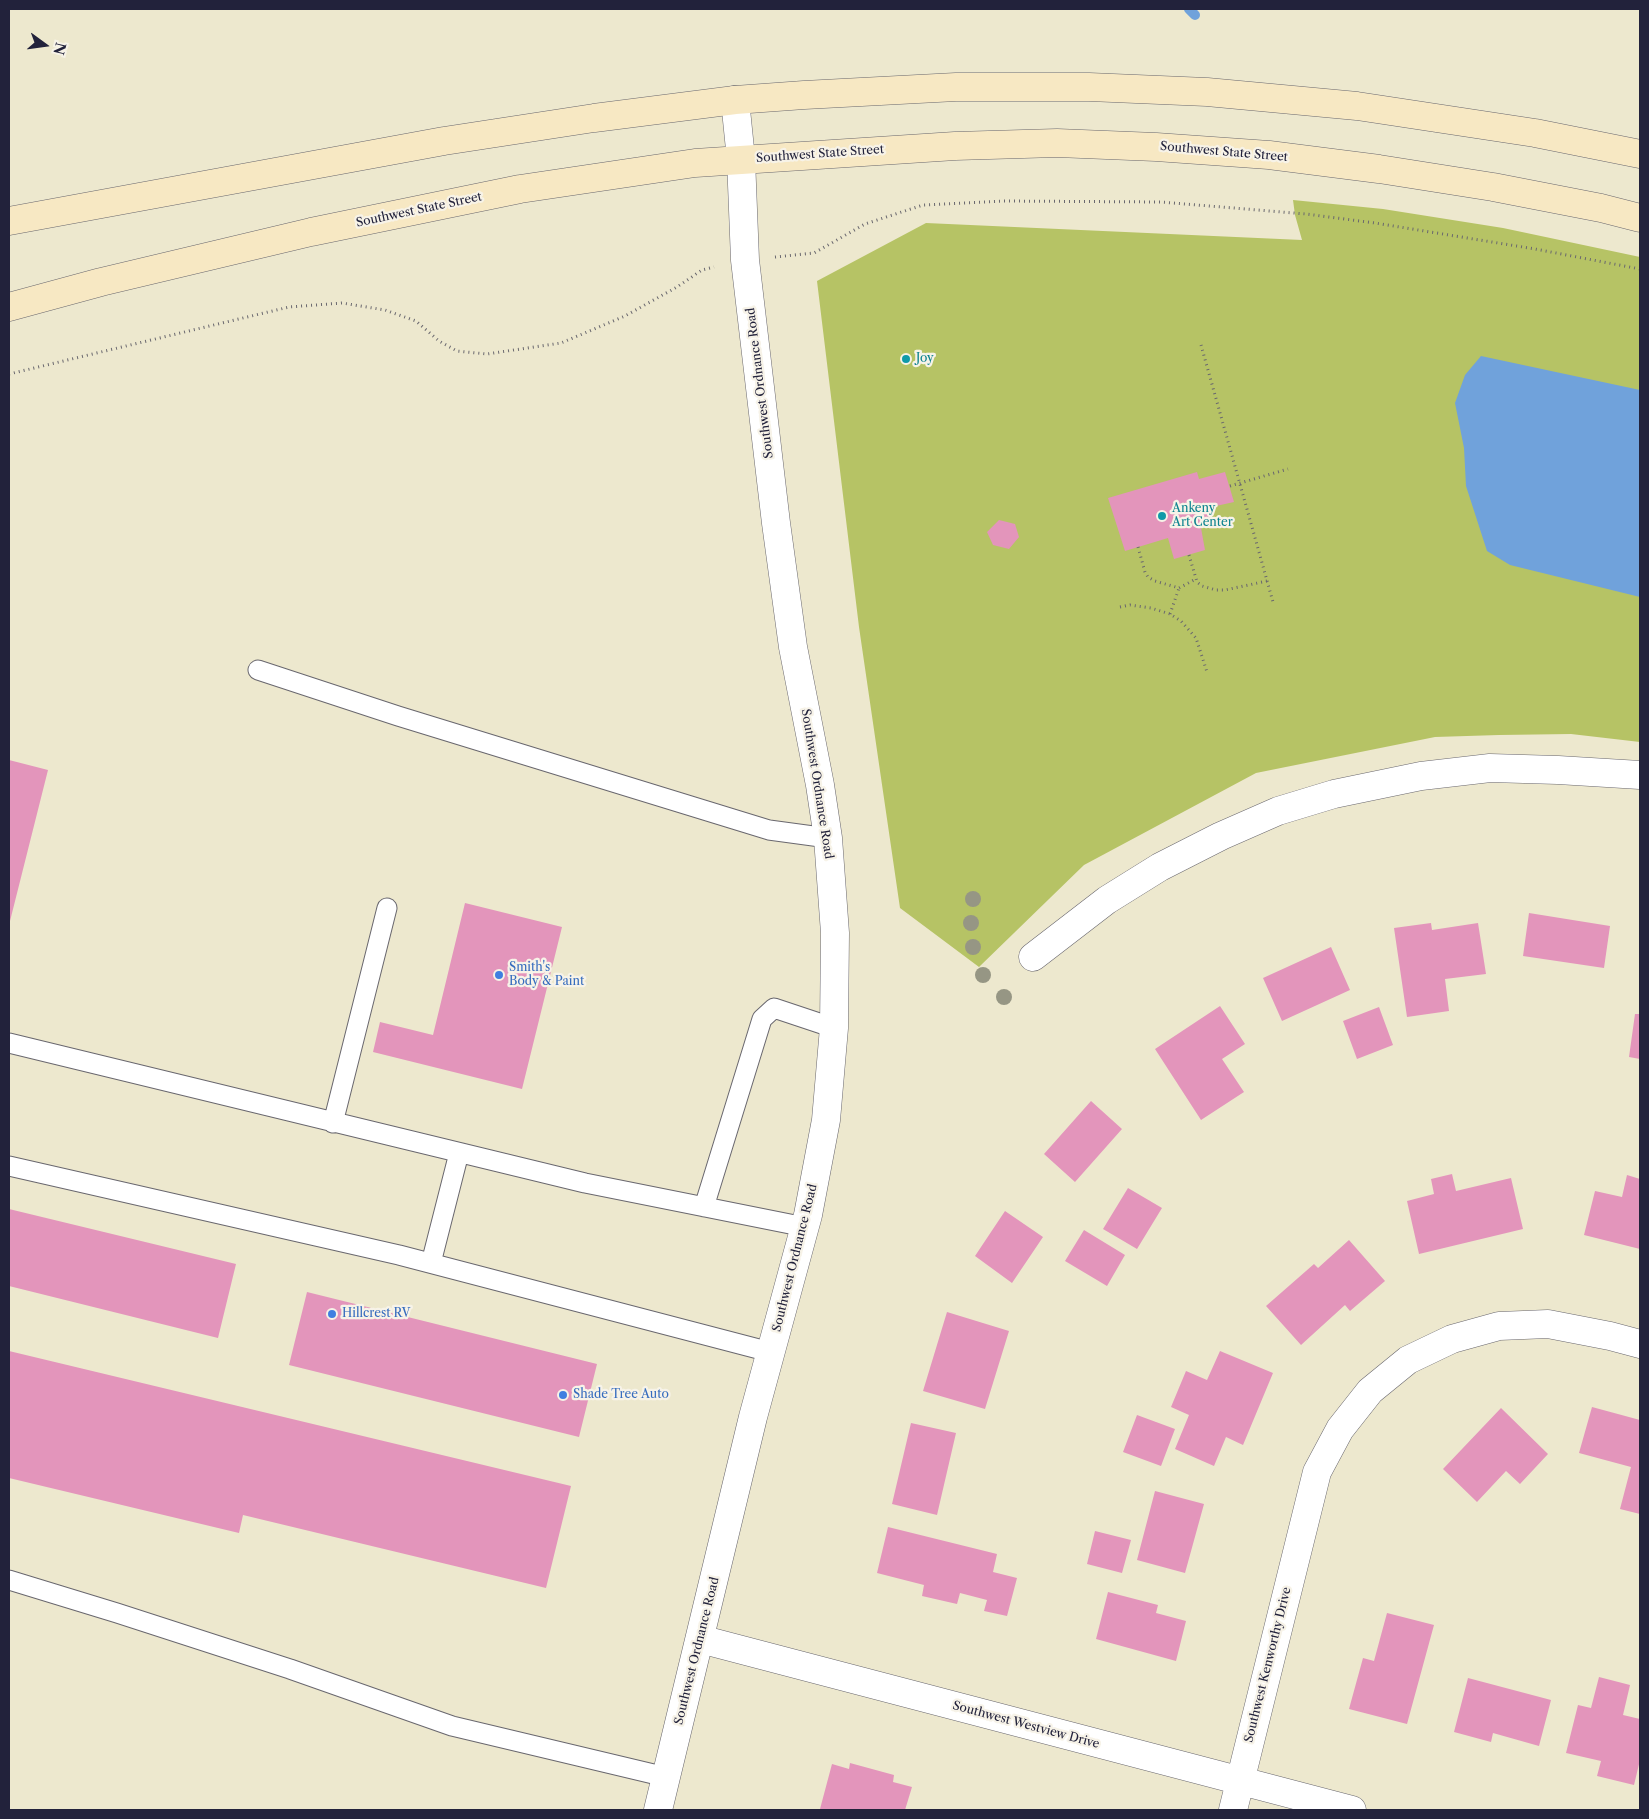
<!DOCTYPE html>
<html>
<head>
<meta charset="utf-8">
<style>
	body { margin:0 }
	#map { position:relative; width:1649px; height:1819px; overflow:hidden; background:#ede8ce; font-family:"Libre Caslon Text",serif }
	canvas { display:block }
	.frame { position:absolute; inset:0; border:10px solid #22223b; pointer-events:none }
	.north { position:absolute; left:20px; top:20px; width:50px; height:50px; -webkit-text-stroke:4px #f7f3e8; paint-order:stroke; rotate:104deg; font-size:14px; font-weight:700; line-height:20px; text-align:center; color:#22223b }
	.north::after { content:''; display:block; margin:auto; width:18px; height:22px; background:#22223b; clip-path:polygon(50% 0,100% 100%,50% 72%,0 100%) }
</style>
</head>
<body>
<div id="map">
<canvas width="1649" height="1819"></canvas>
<div class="frame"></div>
<div class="north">N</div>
</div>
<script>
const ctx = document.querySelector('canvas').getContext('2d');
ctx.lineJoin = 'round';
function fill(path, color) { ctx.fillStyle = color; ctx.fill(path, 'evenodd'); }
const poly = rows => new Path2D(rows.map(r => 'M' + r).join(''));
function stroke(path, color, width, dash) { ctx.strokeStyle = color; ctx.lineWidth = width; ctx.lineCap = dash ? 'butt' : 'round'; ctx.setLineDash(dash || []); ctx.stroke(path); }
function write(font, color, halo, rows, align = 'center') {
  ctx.font = font + ' "Libre Caslon Text",serif'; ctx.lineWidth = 4.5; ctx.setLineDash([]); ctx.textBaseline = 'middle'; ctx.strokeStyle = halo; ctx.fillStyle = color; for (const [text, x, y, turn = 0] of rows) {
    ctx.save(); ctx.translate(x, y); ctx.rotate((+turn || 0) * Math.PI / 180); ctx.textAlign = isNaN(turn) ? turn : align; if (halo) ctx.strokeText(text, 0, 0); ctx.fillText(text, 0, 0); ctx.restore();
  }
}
fill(poly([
	[1293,200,1383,209,1503,228,1640,257,1640,742,1571,734,1499,735,1435,737,1256,773,1084,865,979,967,900,908,859,627,817,281,926,223,1302,240,1295,215]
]), '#b6c365');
fill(poly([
	[1481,356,1640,390,1640,597,1510,565,1487,551,1466,486,1464,448,1455,403,1465,375]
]), '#70a2db');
stroke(poly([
	[1189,9,1195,15]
]), '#70a2db', 10);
fill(poly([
	[1197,472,1199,479,1225,472,1234,502,1207,508,1212,525,1201,528,1205,550,1174,559,1168,538,1125,551,1108,498],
	[999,520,1015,524,1019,537,1009,549,993,545,987,532],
	[9,760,48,770,9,925],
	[465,903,562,927,522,1089,373,1052,380,1022,433,1035],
	[1529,913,1610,926,1604,968,1523,956],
	[1431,923,1432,930,1478,923,1486,974,1445,979,1449,1011,1407,1017,1394,928],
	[1331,947,1350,990,1282,1021,1263,978],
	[1220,1006,1245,1044,1222,1059,1244,1092,1201,1120,1155,1049],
	[1379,1007,1393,1045,1357,1059,1343,1021],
	[1635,1014,1640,1014,1640,1059,1629,1057],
	[1091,1101,1122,1129,1075,1182,1044,1154],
	[1452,1174,1456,1191,1511,1178,1523,1229,1419,1254,1407,1201,1434,1194,1431,1179],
	[1627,1175,1640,1179,1640,1249,1584,1235,1595,1191,1622,1197],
	[1128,1188,1162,1208,1137,1249,1103,1229],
	[9,1209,236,1264,218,1338,9,1286],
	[1005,1211,1043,1237,1012,1283,975,1256],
	[1084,1230,1125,1255,1107,1286,1065,1261],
	[1349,1240,1385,1281,1350,1311,1345,1305,1301,1345,1266,1306,1314,1264,1318,1268],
	[307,1292,597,1364,579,1437,289,1365],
	[947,1312,1009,1331,985,1409,923,1391],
	[9,1351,571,1486,546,1588,243,1515,239,1533,9,1478],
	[1220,1351,1273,1373,1243,1445,1226,1437,1214,1466,1175,1449,1189,1415,1171,1407,1186,1371,1207,1380],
	[1592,1407,1640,1420,1640,1514,1620,1509,1631,1467,1579,1453],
	[1501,1408,1548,1454,1520,1484,1506,1471,1477,1502,1443,1469],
	[1137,1415,1175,1429,1161,1466,1123,1452],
	[911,1423,956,1433,937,1515,892,1504],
	[1155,1491,1204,1504,1185,1573,1137,1560],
	[888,1527,997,1554,993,1572,1017,1578,1007,1616,984,1611,987,1600,960,1593,957,1604,922,1596,924,1585,877,1573],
	[1095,1531,1131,1540,1122,1573,1087,1564],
	[1108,1592,1158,1605,1156,1613,1186,1621,1176,1661,1096,1639],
	[1387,1613,1434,1625,1407,1724,1349,1709,1363,1658,1374,1661],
	[1599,1677,1630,1685,1623,1715,1640,1719,1640,1760,1634,1785,1597,1776,1601,1761,1566,1753,1578,1705,1591,1708],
	[1468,1678,1551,1700,1539,1746,1493,1733,1491,1742,1454,1732],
	[850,1763,894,1775,893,1782,912,1787,905,1810,825,1810,820,1809,832,1764,849,1769]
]), '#e395bb');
const service = poly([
	[258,670,398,716,769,830,828,838],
	[9,1043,585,1183,805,1227],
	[333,1123,387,908],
	[9,1166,399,1255,770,1352],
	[704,1207,762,1019,774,1008,834,1028],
	[431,1263,459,1153],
	[9,1580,117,1613,290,1669,452,1726,666,1777]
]);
const minor = poly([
	[1033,957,1107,900,1160,867,1221,836,1278,811,1334,794,1421,776,1490,768,1558,770,1640,775],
	[700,1639,1352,1810],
	[1233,1810,1317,1472,1340,1429,1370,1391,1408,1360,1452,1339,1499,1326,1548,1324,1610,1336,1640,1344]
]);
const tertiary = poly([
	[658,1810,753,1417,808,1215,826,1120,834,1028,835,933,828,838,820,785,793,647,776,523,745,260,741,159,735,100]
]);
const secondary = poly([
	[9,221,444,141,594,118,735,100,804,95,956,87,1089,87,1207,92,1357,106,1535,133,1640,154],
	[9,307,101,282,311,232,520,189,695,163,955,146,1057,143,1156,147,1269,155,1379,169,1493,187,1601,208,1640,218]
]);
stroke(service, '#69676e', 21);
stroke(minor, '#69676e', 29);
stroke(tertiary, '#69676e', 29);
stroke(secondary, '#69676e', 29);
stroke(poly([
	[775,257,814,253,865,224,923,205,1003,201,1161,202,1306,214,1375,223,1535,249,1640,269],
	[1201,345,1273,602],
	[9,374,289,307,342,303,385,310,416,321,439,341,457,351,487,354,561,343,625,316,677,287,702,270,714,267],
	[1230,486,1288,469],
	[1138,547,1145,572,1148,577,1155,581,1179,588,1196,579],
	[1189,555,1197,582,1202,586,1216,590,1225,590,1267,581],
	[1120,607,1130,605,1151,608,1170,614,1181,621,1196,638,1207,672],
	[1170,614,1179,588]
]), '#69676e', 3, [1, 4]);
stroke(service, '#fff', 19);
stroke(minor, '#fff', 28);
stroke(tertiary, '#fff', 28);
stroke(secondary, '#f7e8c3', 28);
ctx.fillStyle = '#969684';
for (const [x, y] of [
	[973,899],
	[971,923],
	[973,947],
	[983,975],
	[1004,997]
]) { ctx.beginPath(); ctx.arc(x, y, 8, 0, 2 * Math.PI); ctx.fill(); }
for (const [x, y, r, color] of [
	[906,359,5,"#0f9aa8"],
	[1162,516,5,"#0f9aa8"],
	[499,975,5,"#3f7fe0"],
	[332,1314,5,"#3f7fe0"],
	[563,1395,5,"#3f7fe0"]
]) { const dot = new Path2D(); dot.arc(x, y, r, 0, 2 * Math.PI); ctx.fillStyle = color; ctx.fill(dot); stroke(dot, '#f7f3e8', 2); }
write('12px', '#22223b', '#f7f3e8', [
	["Southwest State Street",1224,152,5],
	["Southwest State Street",820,154,-4],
	["Southwest State Street",419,210,-12],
	["Southwest Ordnance Road",760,383,-97],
	["Southwest Ordnance Road",817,784,81],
	["Southwest Ordnance Road",795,1258,-76],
	["Southwest Ordnance Road",697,1651,-76],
	["Southwest Kenworthy Drive",1268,1665,-76],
	["Southwest Westview Drive",1026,1725,15]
]);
write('12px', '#0d838f', '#f7f3e8', [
	["Joy",916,359],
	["Ankeny",1172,509],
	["Art Center",1172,523]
], 'left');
write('12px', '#366cbe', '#f7f3e8', [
	["Smith's",509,968],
	["Body & Paint",509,982],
	["Hillcrest RV",342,1314],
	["Shade Tree Auto",573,1395]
], 'left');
</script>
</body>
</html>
